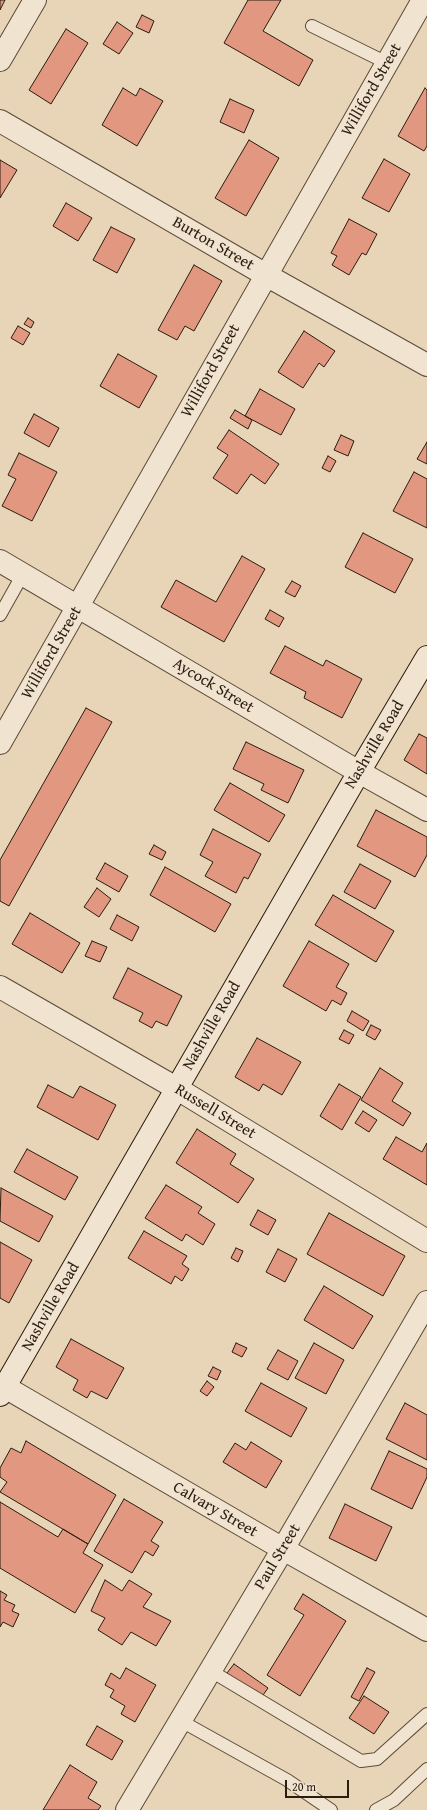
<!DOCTYPE html>
<html>
<head>
<meta charset="utf-8">
<style>
	body { margin:0 }
	#map { position:relative; width:427px; height:1810px; overflow:hidden; background:#e8d4b7; font-family:"Gentium Book Plus",serif }
	canvas { display:block }
	.scale { position:absolute; left:285px; top:1780px; width:64px; height:18px; box-sizing:border-box; border:2px solid #2b1c0d; border-top:0; padding-left:5px; font-size:12px; line-height:14px; white-space:nowrap; color:#2b1c0d; -webkit-text-stroke:3px #f0e3d0; paint-order:stroke }
</style>
</head>
<body>
<div id="map">
<canvas width="427" height="1810"></canvas>
<div class="scale">20 m</div>
</div>
<script>
const ctx = document.querySelector('canvas').getContext('2d');
ctx.lineJoin = 'round';
function fill(path, color) { ctx.fillStyle = color; ctx.fill(path, 'evenodd'); }
const poly = rows => new Path2D(rows.map(r => 'M' + r).join(''));
function stroke(path, color, width, dash) { ctx.strokeStyle = color; ctx.lineWidth = width; ctx.lineCap = dash ? 'butt' : 'round'; ctx.setLineDash(dash || []); ctx.stroke(path); }
function write(font, color, halo, rows, align = 'center') {
  ctx.font = font + ' "Gentium Book Plus",serif'; ctx.lineWidth = 3; ctx.setLineDash([]); ctx.textBaseline = 'middle'; ctx.strokeStyle = halo; ctx.fillStyle = color; for (const [text, x, y, turn = 0] of rows) {
    ctx.save(); ctx.translate(x, y); ctx.rotate((+turn || 0) * Math.PI / 180); ctx.textAlign = isNaN(turn) ? turn : align; if (halo) ctx.strokeText(text, 0, 0); ctx.fillText(text, 0, 0); ctx.restore();
  }
}
const building = poly([
	[0,0,5,0,0,10,0,0],
	[248,0,281,0,263,31,313,60,299,86,224,43,248,0],
	[142,15,154,21,149,33,136,27,142,15],
	[117,22,133,33,119,54,103,44,117,22],
	[66,29,88,43,51,104,29,90,66,29],
	[123,88,136,96,140,88,163,101,137,146,102,125,123,88],
	[425,88,427,90,427,146,424,151,398,136,425,88],
	[230,99,254,110,244,133,220,122,230,99],
	[249,140,279,158,246,216,215,198,249,140],
	[384,159,410,174,389,212,362,198,384,159],
	[0,160,17,170,0,198,0,160],
	[66,203,92,218,78,241,53,226,66,203],
	[349,219,377,234,366,255,362,253,349,275,332,265,337,256,331,253,349,219],
	[111,227,135,239,117,273,93,260,111,227],
	[194,265,222,281,194,331,185,326,177,340,158,330,194,265],
	[28,318,34,322,31,328,24,324,28,318],
	[18,326,30,333,23,345,11,338,18,326],
	[304,331,335,351,324,367,319,363,303,388,278,372,304,331],
	[118,354,157,376,139,408,100,386,118,354],
	[260,389,295,409,281,435,245,416,260,389],
	[235,410,252,420,248,429,230,418,235,410],
	[34,414,59,428,49,447,24,433,34,414],
	[229,430,279,464,265,484,251,474,237,494,213,478,228,455,217,448,229,430],
	[341,435,354,441,348,456,334,450,341,435],
	[427,442,427,464,417,459,427,442],
	[19,453,57,472,32,521,2,506,16,479,8,475,19,453],
	[328,456,336,461,330,472,322,468,328,456],
	[414,472,427,479,427,528,393,511,414,472],
	[363,533,413,559,395,593,345,567,363,533],
	[242,556,265,569,224,642,161,607,176,580,216,602,242,556],
	[292,581,301,586,295,597,285,592,292,581],
	[270,610,284,618,279,627,265,619,270,610],
	[285,646,323,666,326,660,362,679,342,718,304,698,306,692,270,673,285,646],
	[86,708,112,722,9,906,0,901,0,860,86,708],
	[419,734,427,738,427,774,404,760,419,734],
	[246,742,304,770,288,803,261,790,264,784,233,769,246,742],
	[230,783,285,815,269,842,214,810,230,783],
	[376,810,427,837,427,855,415,877,357,846,376,810],
	[213,829,261,854,248,879,244,877,236,893,205,876,213,862,200,855,213,829],
	[154,845,166,852,162,860,149,854,154,845],
	[105,863,128,876,119,892,96,879,105,863],
	[360,864,391,881,375,909,344,892,360,864],
	[165,867,231,904,215,932,150,895,165,867],
	[97,888,111,899,99,917,84,907,97,888],
	[333,895,394,931,376,962,315,925,333,895],
	[30,913,80,943,62,973,12,944,30,913],
	[117,915,139,927,132,941,110,929,117,915],
	[92,941,107,947,100,962,85,956,92,941],
	[309,941,349,964,336,987,347,993,341,1005,332,1000,326,1011,283,986,309,941],
	[128,968,182,996,167,1026,156,1021,152,1028,139,1021,143,1013,113,998,128,968],
	[352,1011,369,1021,363,1031,347,1021,352,1011],
	[371,1025,381,1030,375,1040,366,1035,371,1025],
	[344,1030,354,1035,349,1044,339,1039,344,1030],
	[257,1038,301,1062,282,1095,263,1084,259,1091,235,1077,257,1038],
	[380,1068,403,1083,392,1101,411,1113,403,1126,361,1100,380,1068],
	[339,1084,361,1097,342,1130,320,1116,339,1084],
	[48,1085,73,1098,80,1086,116,1105,98,1140,37,1107,48,1085],
	[363,1111,377,1120,369,1132,355,1123,363,1111],
	[197,1129,236,1154,230,1164,254,1179,238,1203,176,1163,197,1129],
	[396,1137,422,1152,427,1143,427,1185,383,1159,396,1137],
	[27,1149,78,1177,65,1200,14,1172,27,1149],
	[166,1185,202,1207,198,1213,215,1224,203,1245,186,1234,182,1241,145,1218,166,1185],
	[1,1188,53,1216,39,1242,0,1221,1,1188],
	[258,1210,276,1220,268,1235,250,1225,258,1210],
	[329,1213,405,1256,383,1296,307,1254,329,1213],
	[144,1231,187,1256,182,1264,189,1269,182,1281,175,1276,171,1284,128,1258,144,1231],
	[0,1242,32,1260,9,1303,0,1298,0,1242],
	[236,1248,243,1251,238,1262,231,1258,236,1248],
	[278,1249,297,1259,285,1282,266,1272,278,1249],
	[324,1286,373,1316,353,1349,304,1320,324,1286],
	[71,1339,124,1368,107,1399,91,1391,87,1398,73,1390,78,1380,56,1367,71,1339],
	[236,1343,247,1348,242,1357,232,1352,236,1343],
	[314,1343,344,1360,326,1394,295,1378,314,1343],
	[278,1350,298,1361,288,1380,267,1369,278,1350],
	[213,1367,221,1371,217,1380,208,1376,213,1367],
	[207,1381,214,1387,207,1396,200,1391,207,1381],
	[261,1383,307,1408,291,1437,245,1411,261,1383],
	[405,1403,427,1415,427,1460,386,1439,405,1403],
	[26,1441,116,1495,88,1544,0,1492,7,1482,0,1477,0,1468,11,1448,21,1453,26,1441],
	[251,1442,282,1461,266,1488,223,1462,235,1443,246,1450,251,1442],
	[389,1451,427,1469,427,1477,412,1509,371,1489,389,1451],
	[124,1499,163,1522,151,1541,159,1546,153,1556,145,1551,132,1573,94,1551,124,1499],
	[0,1502,58,1537,63,1529,88,1544,83,1553,103,1565,75,1613,0,1568,0,1502],
	[345,1504,392,1527,376,1561,329,1538,345,1504],
	[105,1580,122,1591,129,1580,152,1594,143,1607,171,1621,156,1646,131,1632,122,1645,98,1630,105,1618,91,1611,105,1580],
	[0,1591,7,1595,4,1600,15,1605,12,1611,19,1614,13,1627,3,1622,0,1627,0,1591],
	[303,1594,346,1621,300,1696,267,1675,304,1615,294,1609,303,1594],
	[234,1664,268,1688,261,1698,227,1673,234,1664],
	[126,1668,156,1685,135,1722,121,1714,125,1706,110,1697,114,1690,105,1685,111,1673,120,1679,126,1668],
	[367,1668,375,1672,359,1701,351,1697,367,1668],
	[364,1696,389,1712,374,1734,349,1718,364,1696],
	[97,1726,123,1741,112,1760,86,1745,97,1726],
	[70,1765,97,1782,88,1798,101,1806,98,1810,43,1810,70,1765]
]);
fill(building, '#e19780');
stroke(building, '#2b1c0d', 1);
const service = poly([
	[312,26,387,63],
	[0,615,23,574],
	[211,1671,361,1761,377,1759,427,1714],
	[181,1721,287,1780,331,1810],
	[376,1810,394,1800,427,1769]
]);
const minor = poly([
	[0,60,35,0],
	[0,121,266,275,427,365],
	[0,561,359,772,427,810],
	[0,743,423,0],
	[0,987,176,1088,427,1241],
	[5,1387,283,1549,427,1630],
	[127,1810,283,1549,427,1302]
]);
const secondary = poly([
	[0,1395,359,772,427,657]
]);
stroke(service, '#5a4a38', 14);
stroke(minor, '#5a4a38', 24);
stroke(secondary, '#2b1c0d', 24);
stroke(service, '#f0e3d0', 12);
stroke(minor, '#f0e3d0', 22);
stroke(secondary, '#f0e3d0', 22);
write('16px', '#2b1c0d', '#f0e3d0', [
	["Williford Street",372,90,-60],
	["Burton Street",213,244,30],
	["Williford Street",211,371,-61],
	["Williford Street",52,653,-60],
	["Aycock Street",213,686,31],
	["Nashville Road",375,745,-59],
	["Nashville Road",212,1026,-60],
	["Russell Street",215,1112,31],
	["Nashville Road",51,1307,-60],
	["Calvary Street",215,1510,30],
	["Paul Street",278,1557,-59]
]);
</script>
</body>
</html>
